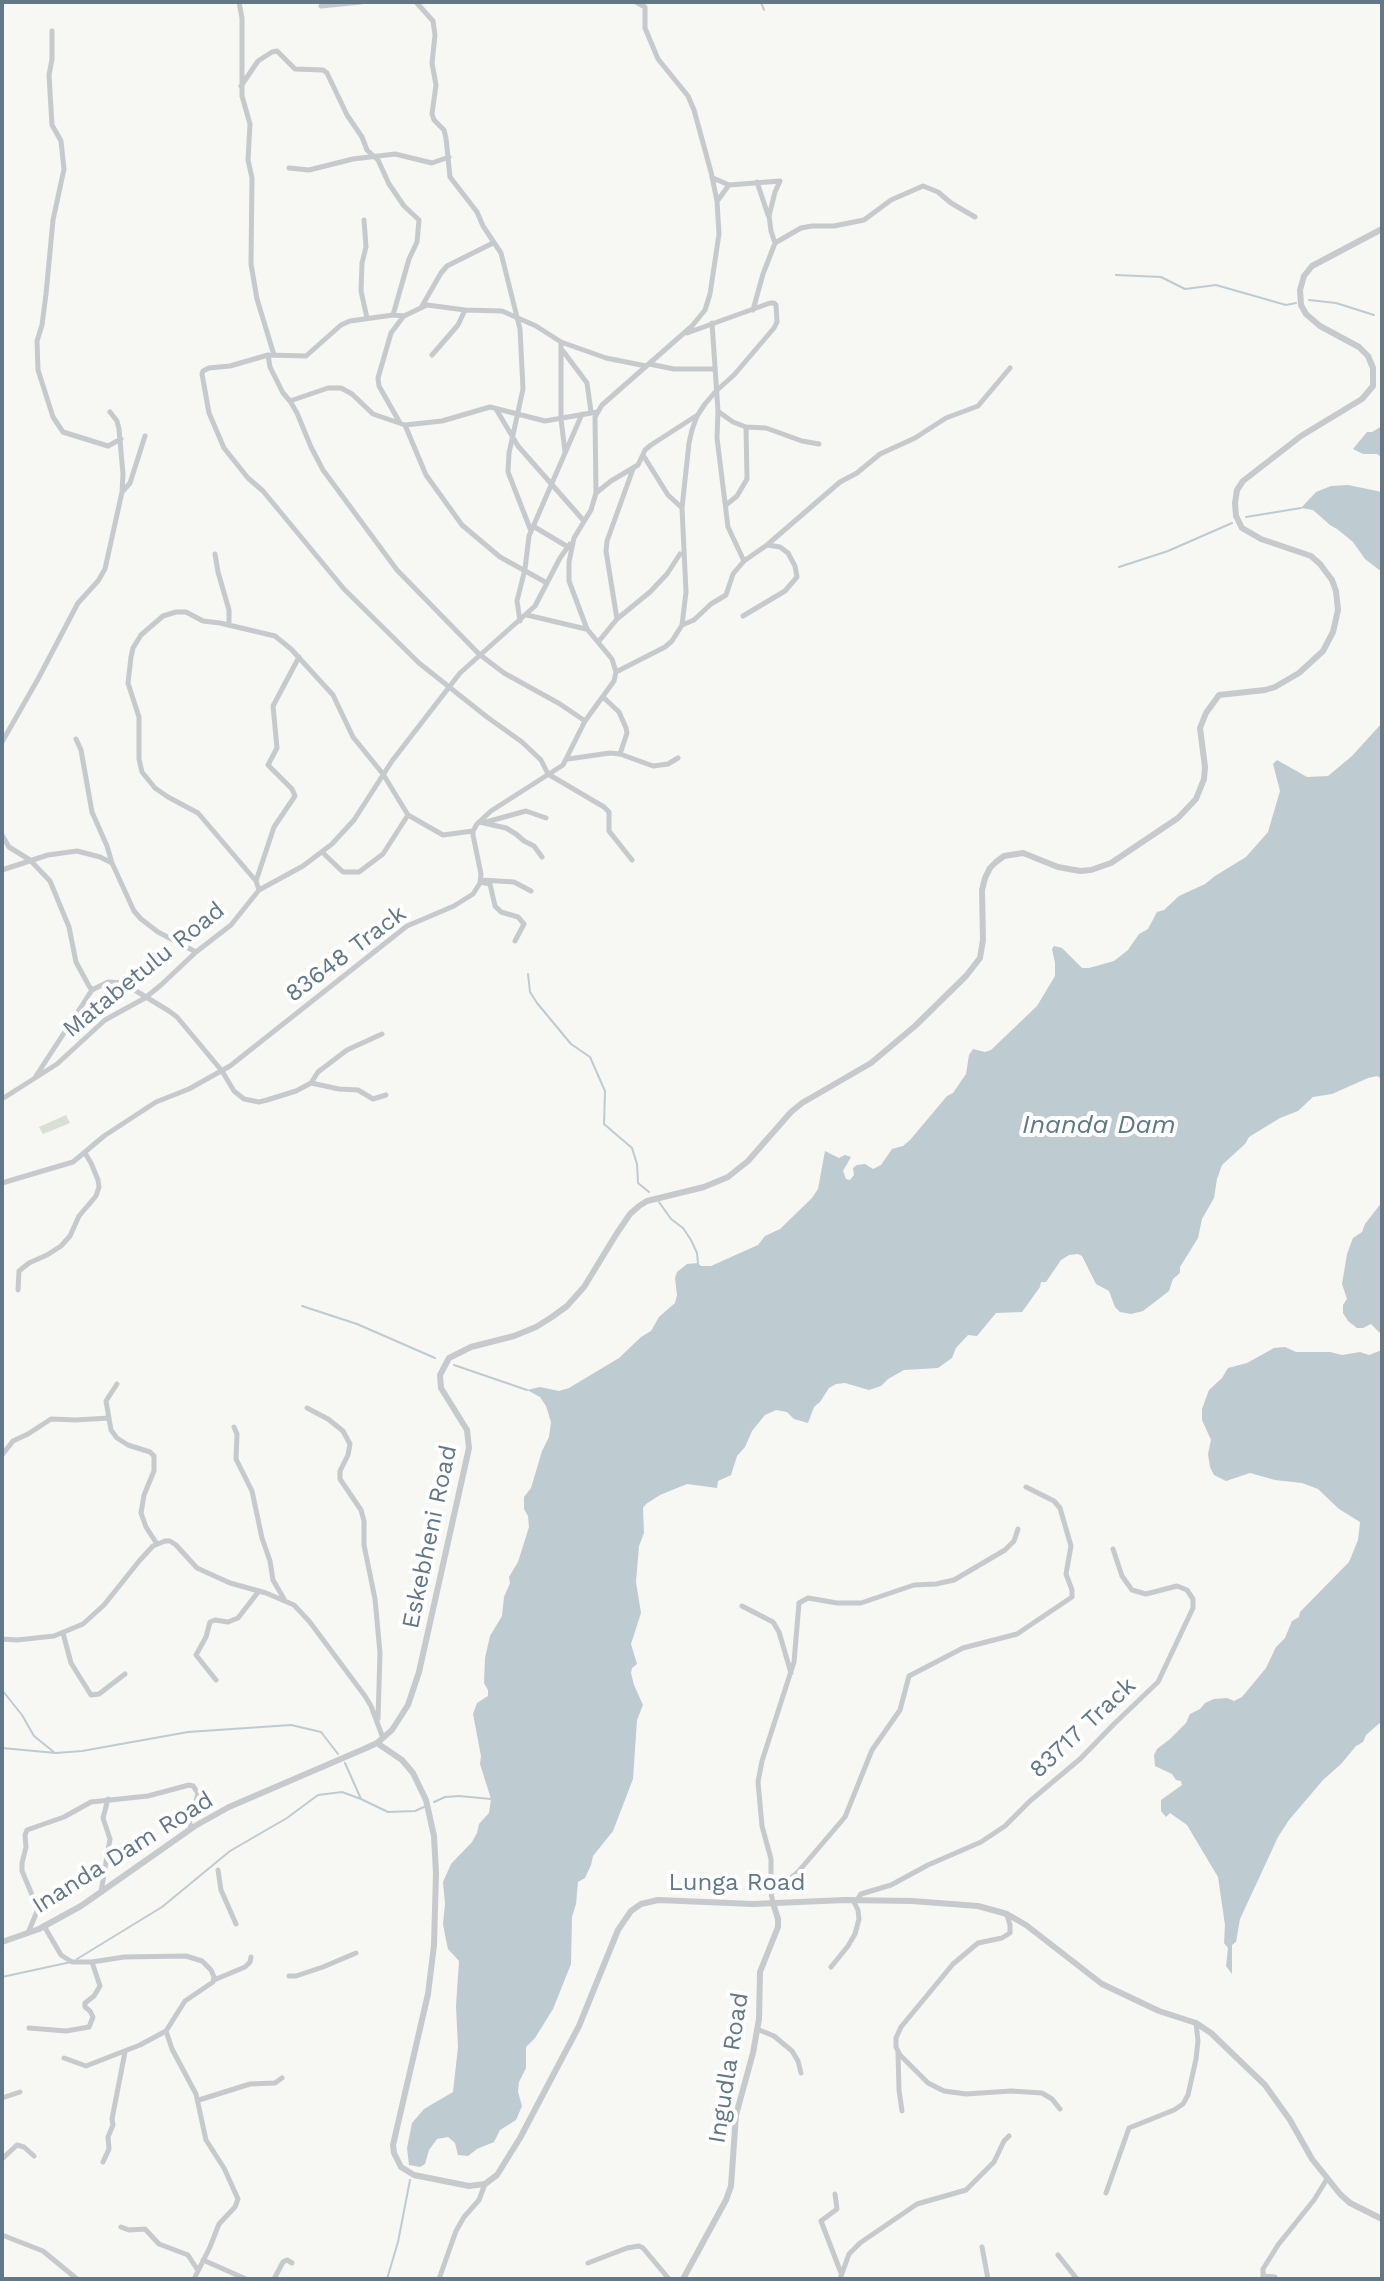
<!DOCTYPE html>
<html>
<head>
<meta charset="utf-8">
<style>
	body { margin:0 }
	#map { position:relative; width:1384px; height:2281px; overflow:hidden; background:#f7f7f3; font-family:"Work Sans",sans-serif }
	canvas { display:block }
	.frame { position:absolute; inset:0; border:4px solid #627787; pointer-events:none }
</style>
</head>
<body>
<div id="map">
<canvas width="1384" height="2281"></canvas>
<div class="frame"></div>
</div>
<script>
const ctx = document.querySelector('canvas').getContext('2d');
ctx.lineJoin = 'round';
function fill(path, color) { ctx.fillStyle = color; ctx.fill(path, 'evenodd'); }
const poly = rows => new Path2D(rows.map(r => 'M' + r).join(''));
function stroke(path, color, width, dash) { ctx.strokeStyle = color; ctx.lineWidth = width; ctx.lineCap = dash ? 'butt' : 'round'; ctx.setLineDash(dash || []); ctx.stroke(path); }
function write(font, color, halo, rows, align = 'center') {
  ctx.font = font + ' "Work Sans",sans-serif'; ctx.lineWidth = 8; ctx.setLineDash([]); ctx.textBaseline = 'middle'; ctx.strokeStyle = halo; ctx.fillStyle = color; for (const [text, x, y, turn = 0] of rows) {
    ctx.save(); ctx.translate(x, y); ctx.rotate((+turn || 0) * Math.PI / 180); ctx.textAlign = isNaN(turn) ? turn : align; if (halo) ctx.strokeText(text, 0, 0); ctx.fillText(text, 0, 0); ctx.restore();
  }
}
fill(poly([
	[66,1115,70,1123,43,1134,39,1127]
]), '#d8dfd4');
fill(poly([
	[1382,426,1382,457,1377,454,1363,454,1353,449,1367,432,1372,432],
	[1348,485,1382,492,1382,572,1365,559,1353,542,1337,529,1330,525,1313,510,1301,508,1316,492,1331,486],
	[1382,723,1382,1079,1377,1076,1368,1078,1332,1094,1313,1097,1298,1111,1280,1118,1249,1137,1245,1144,1222,1165,1217,1179,1214,1198,1202,1219,1198,1238,1180,1267,1180,1273,1173,1279,1169,1291,1143,1311,1131,1314,1120,1312,1115,1307,1109,1291,1096,1284,1082,1256,1078,1254,1069,1255,1061,1260,1046,1282,1041,1282,1040,1287,1022,1312,996,1313,977,1336,968,1335,956,1348,952,1358,938,1368,904,1370,888,1379,881,1386,869,1390,845,1383,836,1384,829,1388,820,1402,814,1407,808,1423,794,1419,787,1412,776,1410,765,1415,752,1431,745,1447,737,1456,731,1475,718,1481,717,1488,687,1484,660,1495,646,1504,643,1508,644,1533,639,1546,636,1582,641,1613,631,1644,637,1664,632,1668,631,1673,634,1685,643,1705,637,1720,633,1779,613,1831,593,1856,591,1865,585,1878,578,1882,576,1904,572,1917,571,1964,553,2009,535,2038,526,2047,526,2068,519,2082,518,2092,522,2106,516,2120,500,2130,494,2142,477,2149,468,2156,458,2155,455,2143,448,2137,437,2139,429,2150,425,2164,420,2167,409,2165,407,2148,412,2123,424,2109,453,2092,458,2047,456,2006,459,1961,448,1949,446,1940,443,1924,445,1904,443,1882,451,1864,472,1842,477,1833,479,1824,489,1813,491,1799,480,1764,481,1756,473,1714,477,1703,488,1696,488,1690,484,1683,485,1658,490,1636,502,1616,504,1597,510,1583,509,1577,518,1562,529,1527,528,1516,524,1509,524,1497,531,1488,542,1451,549,1437,551,1422,546,1406,540,1397,527,1390,540,1387,559,1391,569,1388,619,1358,641,1337,651,1331,659,1317,675,1303,677,1295,675,1278,677,1272,687,1264,698,1263,701,1266,711,1266,758,1245,765,1236,780,1229,812,1198,818,1189,825,1151,839,1158,845,1155,851,1157,843,1171,846,1179,850,1180,854,1175,853,1168,857,1165,865,1164,873,1169,881,1165,892,1149,903,1146,910,1140,947,1096,953,1093,966,1074,969,1055,973,1049,985,1052,991,1050,1037,1006,1055,976,1055,963,1052,949,1054,946,1062,948,1082,968,1089,968,1114,961,1128,950,1139,934,1148,929,1157,912,1164,910,1179,896,1205,884,1215,876,1246,857,1268,832,1280,791,1273,764,1277,760,1307,777,1328,776,1352,756],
	[1382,1202,1382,1335,1371,1324,1363,1328,1357,1328,1348,1321,1343,1313,1343,1305,1347,1299,1342,1284,1347,1254,1353,1238,1362,1232,1365,1224],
	[1285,1347,1296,1352,1330,1352,1342,1355,1360,1352,1369,1355,1382,1350,1382,1721,1366,1735,1363,1742,1356,1746,1341,1764,1323,1780,1289,1820,1278,1837,1240,1919,1236,1942,1232,1945,1232,1974,1226,1966,1228,1948,1224,1943,1225,1925,1218,1877,1187,1825,1170,1813,1166,1817,1161,1811,1161,1800,1182,1785,1181,1781,1176,1780,1172,1774,1155,1766,1154,1755,1157,1749,1170,1739,1186,1723,1190,1714,1200,1709,1205,1703,1214,1699,1227,1698,1234,1701,1242,1697,1266,1668,1276,1647,1285,1638,1292,1621,1299,1617,1300,1612,1349,1562,1358,1540,1360,1522,1339,1509,1318,1489,1302,1483,1275,1480,1250,1473,1226,1481,1214,1475,1210,1467,1208,1454,1211,1440,1202,1420,1202,1409,1209,1390,1222,1378,1228,1368,1247,1363,1274,1348]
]), '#becbd0');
stroke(poly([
	[761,2,764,10],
	[1116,275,1161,277,1185,289,1216,285,1286,305,1296,303],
	[1309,300,1336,303,1374,315],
	[1246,517,1301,508],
	[1119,567,1168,551,1232,523],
	[528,974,530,992,537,1003,571,1044,590,1057,605,1091,604,1124,632,1148,637,1164,638,1183,649,1192],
	[659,1202,671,1219,683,1228,691,1240,697,1253,698,1263],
	[302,1306,357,1324,435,1358],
	[454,1365,527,1390],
	[2,1690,22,1715,34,1736,55,1753],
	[2,1748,56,1753,82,1751,188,1732,291,1725,321,1732,338,1754],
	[345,1763,361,1799,388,1812,415,1811,424,1807],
	[434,1802,445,1797,459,1796,491,1799],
	[77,1959,162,1907,230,1851,287,1818,318,1795,342,1792,361,1799],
	[2,1977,71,1962],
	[387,2279,398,2242,410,2180]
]), '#becbd0', 2);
stroke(poly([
	[239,2,242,18,242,96,250,124,248,160,252,178,251,264,257,299,274,355],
	[416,2,433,21,435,35,432,63,436,85,432,114,434,120,444,130,446,138,450,177,477,212,483,226,501,253,520,329,523,389,509,453,508,472,531,531],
	[321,6,361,2],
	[52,31,52,59,49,75,52,125,61,141,64,169,53,220,46,294,42,325,37,341,38,370,53,417,63,432,108,446,121,439],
	[241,86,258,61,272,52,277,51,295,69,323,70,327,73,347,115,362,137,367,150,378,160,389,184,404,206,419,220,417,242,409,259,393,315],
	[289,168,309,170,353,159,395,154,432,163,449,157],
	[713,178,729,185,780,181,775,192,769,216,771,231,775,243],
	[757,182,768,215],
	[718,200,729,185],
	[364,220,366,247,362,263,361,291,367,318],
	[422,306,441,273,447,266,493,243],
	[753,310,763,274,775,243,801,228,812,226,834,226,864,220,891,200,923,186,938,192,951,203,975,217],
	[712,323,718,411,717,438,728,527,744,561],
	[561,343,561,419,565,452],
	[563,351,587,383,591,412],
	[268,355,270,367,283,393,290,401,297,413,311,447,323,470,397,570,479,654,504,673,560,704,585,721],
	[432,355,458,325,465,310],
	[649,364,674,369,715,369],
	[290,401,328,388,341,388,352,394,373,414,405,425,442,421,490,407,545,421,597,412],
	[496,409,518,446,584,521],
	[719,412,733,422,746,427,766,428,802,441,819,444],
	[400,423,379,386,378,378,391,333,403,317],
	[405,425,426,475,462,525,500,557,547,583],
	[643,455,668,495,681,507],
	[123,491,130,483,145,436],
	[596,493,611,481,638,465,645,450,651,445,696,416],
	[726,505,737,496,747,479,746,427],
	[533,526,568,547],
	[215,554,218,572,229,610,229,625],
	[527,615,586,629],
	[743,616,785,591,797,577,795,566,788,553,780,547,768,545],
	[617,619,606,551,607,541,633,469],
	[520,621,517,601,525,569,529,536,582,414],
	[682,625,694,620,711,604,726,595,733,574,744,561,767,545,840,482,857,473,880,454,915,438,946,418,978,406,1010,368],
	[599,641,617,619,650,592,667,574,680,554],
	[616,672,665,647,672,641,682,625,686,592,682,508,689,443,692,430,697,416,705,404,716,391,734,375,774,328,777,322,776,305,774,303,770,303,687,333],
	[603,697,619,712,626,728,627,733,620,754],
	[76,739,81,750,92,812,107,846,112,863],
	[2,742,38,679,78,603,98,581,105,569,122,492,123,474,119,429,117,421,110,412],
	[568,759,610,753,620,754,653,766,668,764,678,758],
	[479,822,506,828,516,834,524,841,534,846,542,857],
	[486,822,526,811,546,818],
	[2,835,9,847,30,860,50,881,69,927,76,962,89,986,92,990,108,982,123,983,169,1011,177,1017,222,1071,234,1091,244,1099,259,1102,267,1100,296,1091,311,1083,318,1072,347,1050,382,1034],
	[322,852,343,872,359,872,383,854,408,815],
	[632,860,609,831,609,812,604,807,548,774,541,760,522,742,487,717,419,663,344,589,263,491,248,478,224,448,209,413,202,374,203,371,209,368,230,366,268,355,306,356,341,325,350,321,393,315,404,316,427,305,465,310,502,311,536,326,561,342,606,358,646,366],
	[2,870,48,855,77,851,100,857,112,863,134,911,141,919,158,932,196,952],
	[482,880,514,882,531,891],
	[256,881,198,813,168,797,155,788,142,772,139,759,139,717,128,683,131,657,133,648,141,635,163,616,176,612,186,612,203,621,220,623,275,636,291,649,333,695,353,737,383,774,408,815,443,835,473,831],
	[480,882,490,884,495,906,501,912,518,917,524,924,515,941],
	[259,890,256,881,274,827,295,796,292,789,268,765,277,748,273,706,299,657],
	[36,1076,92,990],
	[311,1083,339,1089,358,1090,373,1099,386,1095],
	[2,1099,57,1064,105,1020,145,998,161,985,196,952,231,925,259,890,303,866,332,844,354,820,392,761,460,673,535,606,560,558,570,544],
	[2,1183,73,1162,104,1136,156,1102,189,1089,230,1066,407,926,454,906,473,894,480,883,481,874,473,835,473,831,477,824,491,811,563,765,585,721,614,681,616,672,612,659,587,629,569,581,569,562,574,538,591,510,596,493,595,417,602,405,692,326,705,310,710,294,719,234,717,201,711,172,694,110,688,96,658,59,645,28,645,7,636,2],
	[18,1290,19,1271,29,1263,47,1255,61,1246,70,1236,79,1216,96,1196,99,1187,98,1180,91,1163,85,1153],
	[117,1384,106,1401,111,1430,117,1438,128,1445,150,1452,154,1456,154,1471,144,1495,141,1513,146,1527,157,1544],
	[307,1408,328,1419,343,1431,350,1444,348,1455,340,1471,340,1479,361,1510,364,1521,364,1545,375,1599,380,1653,378,1719],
	[234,1427,237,1434,236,1459,252,1491,262,1538,270,1561,273,1580,284,1599],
	[2,1455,13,1441,28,1434,51,1419,76,1420,109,1418],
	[742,1606,773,1622,779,1632,791,1673],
	[63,1633,71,1663,91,1695,99,1694,125,1674],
	[2,1639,17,1640,54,1636,83,1624,104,1605,140,1560,153,1546,165,1541,170,1541,176,1545,197,1568,230,1583,266,1593,294,1605,309,1621,365,1696,371,1706,383,1738],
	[216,1680,196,1655,206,1637,210,1622,215,1620,228,1622,238,1618,259,1591],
	[218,1870,221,1890,236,1924],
	[772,1887,786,1882,798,1872,845,1817,872,1750,900,1710,909,1676,963,1648,1017,1634,1072,1597,1072,1590,1066,1574,1071,1546,1060,1508,1054,1501,1026,1487],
	[101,1892,110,1839,103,1818,108,1799],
	[857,1900,861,1894,891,1885,928,1865,981,1842,1005,1826,1030,1801,1080,1759,1114,1724,1158,1682,1193,1608,1193,1599,1187,1590,1177,1586,1146,1594,1132,1590,1122,1576,1113,1549],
	[773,1903,771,1893,771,1859,762,1826,758,1782,762,1761,794,1662,799,1603,808,1598,837,1603,861,1603,914,1585,936,1584,954,1580,1005,1550,1014,1541,1018,1529],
	[1007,1915,1010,1925,1010,1933,1002,1938,978,1943,953,1964,901,2027,896,2038,896,2047,900,2055,928,2083,944,2091,966,2094,1011,2091,1042,2093,1052,2099,1060,2109],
	[44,1926,61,1955,72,1962,92,1962,124,1957,186,1956,202,1961,211,1970,214,1977,213,1982,185,2001,166,2031,140,2045,86,2066,64,2058],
	[28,1933,38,1909,22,1871,22,1863,26,1847,25,1835,27,1830,64,1817,91,1802,148,1796,189,1785,193,1786,198,1793,195,1805,188,1814,191,1829],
	[831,1967,848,1946,855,1934,859,1919,858,1910,853,1900],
	[289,1976,296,1976,323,1967,356,1953],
	[214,1980,245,1967,250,1962,251,1957],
	[29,2028,66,2031,89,2027,93,2017,90,2011,85,2007,85,2003,94,1996,100,1986,92,1962],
	[757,2029,774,2036,792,2051,798,2061,801,2073],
	[166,2031,172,2049,196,2094,206,2140,224,2168,238,2199,235,2207,219,2224,210,2247,194,2279],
	[898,2052,899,2090,902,2111],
	[2,2098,20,2092],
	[199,2100,250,2084,275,2083,282,2078],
	[2,2159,17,2145,24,2147,34,2156],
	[103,2162,109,2149,108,2137,113,2125,112,2119,125,2052],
	[1106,2193,1129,2128,1174,2110,1183,2104,1188,2095,1196,2059,1198,2041,1196,2023],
	[835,2194,837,2209,821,2221,841,2273],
	[121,2227,129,2230,145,2229,159,2244,188,2255,197,2269],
	[2,2235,43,2251,77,2279],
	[982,2247,988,2279],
	[1058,2255,1077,2279],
	[203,2260,246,2279],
	[588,2263,627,2248,639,2246,643,2248,669,2279],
	[1275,2277,1263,2276,1263,2269,1278,2245,1314,2200,1327,2179],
	[274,2279,283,2262,287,2260,292,2263],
	[439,2279,456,2231,464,2217,479,2200,485,2184],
	[840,2279,849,2254,860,2243,917,2204,966,2190,994,2162,1004,2141,1009,2136]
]), '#c6cacd', 5);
stroke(poly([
	[377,1743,402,1760,413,1773,426,1800,434,1836,436,1873,434,1945,428,1994,393,2145,394,2153,401,2167,414,2175,469,2186,485,2184,497,2175,520,2138,579,2026,618,1930,631,1911,641,1904,658,1900,753,1904,845,1900,912,1901,978,1906,1007,1914,1026,1925,1102,1984,1159,2011,1196,2023,1211,2033,1265,2085,1290,2120,1312,2159,1340,2194,1350,2203,1382,2219],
	[2,1942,39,1929,81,1906,195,1826,229,1807,364,1749,377,1743,392,1730,408,1705,419,1672,469,1448,467,1430,441,1388,440,1375,449,1358,471,1347,514,1336,536,1327,552,1317,567,1306,584,1287,617,1233,630,1214,639,1206,647,1201,704,1187,728,1177,748,1161,791,1112,802,1103,871,1063,915,1026,966,976,980,958,983,940,982,890,985,878,990,868,996,862,1004,856,1023,853,1058,867,1080,871,1091,870,1111,863,1178,818,1196,799,1204,779,1205,767,1200,728,1206,713,1219,695,1265,690,1275,687,1299,673,1323,651,1333,632,1338,610,1336,591,1332,580,1320,564,1311,556,1261,539,1242,528,1236,516,1235,503,1237,490,1243,481,1301,436,1362,399,1373,386,1373,368,1368,356,1359,347,1320,326,1306,314,1301,305,1300,290,1304,276,1312,266,1382,229],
	[683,2279,726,2200,731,2186,736,2115,753,2053,759,2019,760,1972,778,1927,778,1919,773,1903]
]), '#c6cacd', 6);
write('24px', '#627787', '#fff', [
	["83648 Track",346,954,-37],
	["Matabetulu Road",144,970,-39],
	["Eskebheni Road",430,1537,-78],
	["83717 Track",1083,1728,-43],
	["Inanda Dam Road",123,1853,-32],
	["Lunga Road",737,1883],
	["Ingudla Road",729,2068,-81]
]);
write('italic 26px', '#5e7a83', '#fff', [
	["Inanda Dam",1099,1125]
]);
</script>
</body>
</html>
